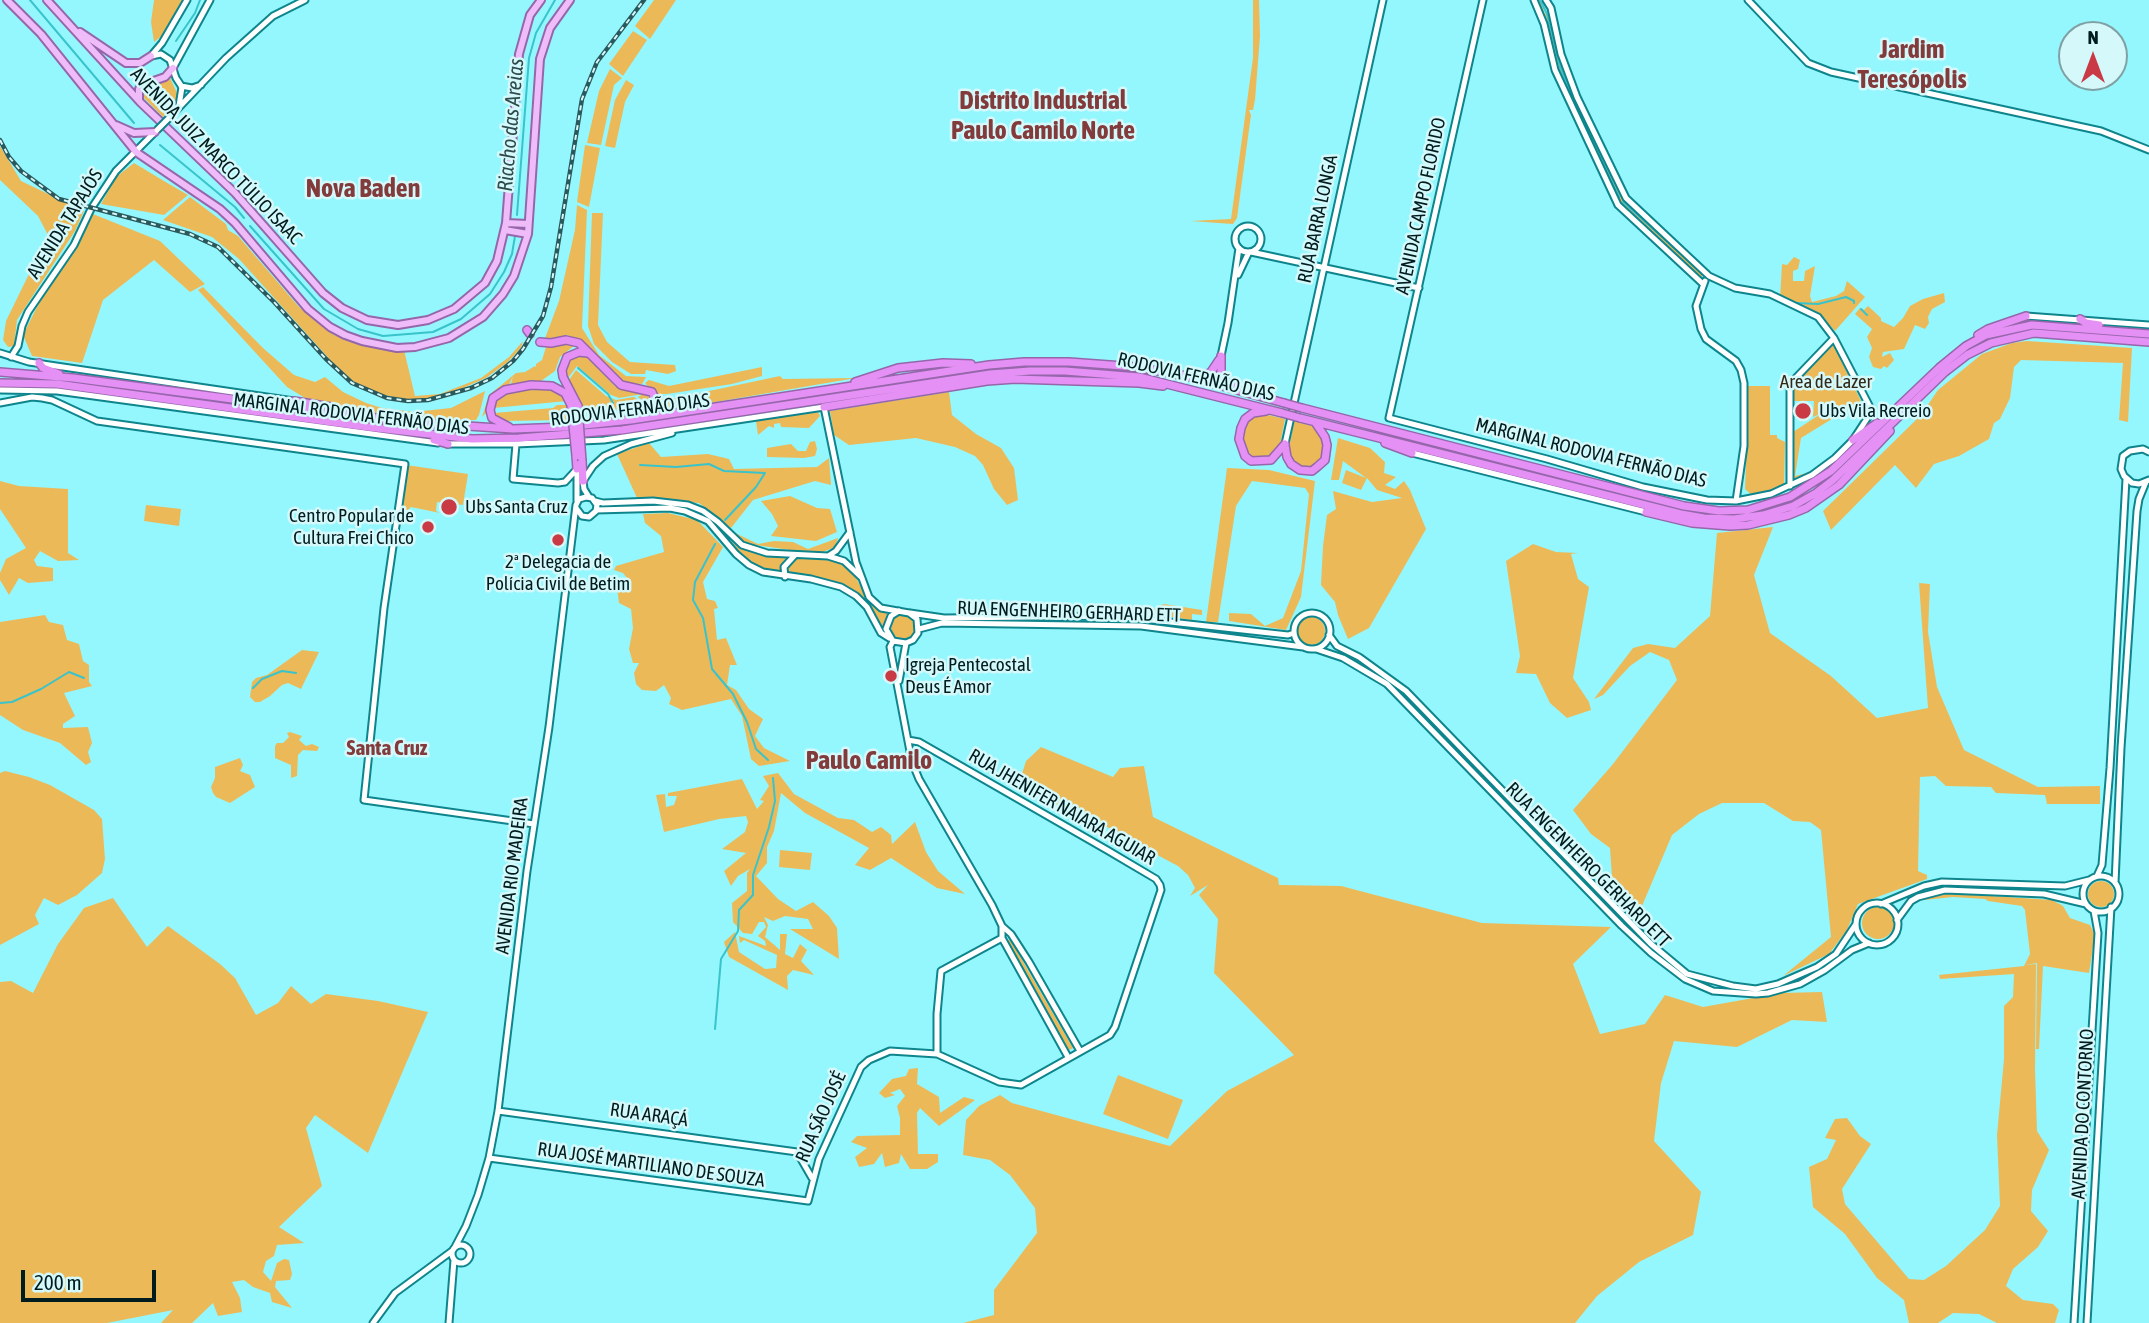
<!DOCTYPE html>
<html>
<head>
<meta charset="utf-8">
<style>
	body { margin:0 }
	#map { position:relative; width:2149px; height:1323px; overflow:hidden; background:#94f7fd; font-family:"Asap Condensed",sans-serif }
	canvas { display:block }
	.north { position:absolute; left:2058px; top:21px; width:70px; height:70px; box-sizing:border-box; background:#d5f9fb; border:2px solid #80a1a3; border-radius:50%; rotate:0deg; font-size:19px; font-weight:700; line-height:28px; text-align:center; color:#001c1e }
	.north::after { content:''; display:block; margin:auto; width:24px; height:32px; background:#ca3a45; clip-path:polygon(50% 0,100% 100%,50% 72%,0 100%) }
	.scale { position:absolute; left:21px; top:1270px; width:135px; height:32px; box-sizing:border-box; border:4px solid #001c1e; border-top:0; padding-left:9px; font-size:21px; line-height:24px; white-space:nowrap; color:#001c1e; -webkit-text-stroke:5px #d5f9fb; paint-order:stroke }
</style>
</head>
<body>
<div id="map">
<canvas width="2149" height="1323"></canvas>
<div class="north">N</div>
<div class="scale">200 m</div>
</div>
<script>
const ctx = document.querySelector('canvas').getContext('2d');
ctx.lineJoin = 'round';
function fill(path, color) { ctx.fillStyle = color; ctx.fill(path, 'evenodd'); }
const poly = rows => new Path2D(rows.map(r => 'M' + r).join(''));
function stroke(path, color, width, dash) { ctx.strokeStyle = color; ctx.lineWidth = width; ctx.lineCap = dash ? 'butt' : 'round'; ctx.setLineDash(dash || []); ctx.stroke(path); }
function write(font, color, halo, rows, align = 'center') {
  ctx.font = font + ' "Asap Condensed",sans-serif'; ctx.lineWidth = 5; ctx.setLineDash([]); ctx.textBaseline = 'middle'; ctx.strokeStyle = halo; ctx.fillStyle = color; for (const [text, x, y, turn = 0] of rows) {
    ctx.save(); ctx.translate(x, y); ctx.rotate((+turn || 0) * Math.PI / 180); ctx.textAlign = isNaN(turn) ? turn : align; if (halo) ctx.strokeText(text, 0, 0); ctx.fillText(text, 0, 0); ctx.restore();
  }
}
fill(poly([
	[154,0,182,0,163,35,154,42,151,22],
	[654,0,676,0,650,39,635,26],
	[1253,0,1259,0,1260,36,1255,100,1253,110,1249,110,1251,115,1237,218,1233,224,1191,221,1231,219,1253,58],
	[1537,0,1540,0,1545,14,1547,14,1566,82,1623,202,1704,274,1701,278,1619,203,1562,84,1544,14],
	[633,31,647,40,623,76,609,64],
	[610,69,622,78,614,85,601,145,587,143,599,91],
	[170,78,178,95,175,106,163,117,141,95,147,85],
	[626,80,634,85,625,102,615,148,605,146,615,100],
	[585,145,600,148,589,207,577,202],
	[0,146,21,181,84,211,75,231,17,320,14,346,8,347,3,340,6,321,48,235,38,216,0,180],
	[134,163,169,184,188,195,164,215,101,204,116,177],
	[190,197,226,224,228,230,238,236,299,307,334,335,376,348,404,350,415,396,440,394,481,378,509,357,523,341,521,348,508,362,486,378,463,388,428,399,402,399,380,394,355,383,332,362,239,259,212,237,163,220],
	[577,205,587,210,582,328,599,355,626,376,646,377,642,384,622,383,611,374,582,341,567,335,544,341,559,301,575,230],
	[592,213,603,213,598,325,607,342,630,362,675,365,676,371,668,374,646,370,645,374,631,374,612,362,594,344,588,326],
	[93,214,160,241,205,284,190,292,154,260,103,300,82,363,32,356,23,335,43,295],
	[1794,257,1800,260,1798,269,1793,271,1793,281,1804,281,1805,271,1815,266,1810,296,1812,302,1836,296,1844,291,1847,281,1865,297,1835,331,1821,316,1780,299,1782,264,1787,265],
	[203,287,263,348,294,375,315,382,325,377,343,392,366,403,382,408,414,412,451,408,485,391,479,415,476,420,442,421,362,411,310,401,287,387,198,290],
	[1944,293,1945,302,1932,309,1928,317,1929,323,1925,329,1915,325,1904,349,1883,352,1882,357,1890,353,1894,360,1887,368,1884,366,1881,369,1873,367,1869,357,1872,348,1867,337,1872,329,1855,314,1860,308,1864,310,1868,306,1881,318,1881,321,1894,327,1903,318,1910,306,1923,299],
	[2027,341,2132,348,2128,422,2119,420,2123,363,2021,360,2014,367,2010,398,2000,419,1994,423,1989,439,1959,456,1934,464,1916,488,1895,465,1831,530,1823,511,1921,415,1938,390,1982,354,2012,343],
	[567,342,575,345,560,357,555,371,541,381,511,384,513,376,509,385,499,390,489,398,486,413,482,417,489,395,516,373,525,372,535,366,536,367,536,364,542,360,546,347],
	[1831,344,1834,346,1861,401,1801,438,1795,476,1807,473,1793,479,1793,432,1822,413,1813,417,1814,401,1793,401,1792,387],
	[576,356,586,356,616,387,648,395,651,401,649,405,638,397,643,394,619,398,611,395,577,366,568,378,564,368,567,361],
	[762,367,762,376,732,384,667,394,655,394,645,383,649,380,669,386],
	[576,370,606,396,616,400,634,397,646,406,595,412,584,409,569,380],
	[780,376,783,379,856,378,663,411,658,410,659,399,655,410,660,412,650,413,657,398,676,398],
	[1747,386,1770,386,1770,435,1777,435,1777,438,1785,442,1784,488,1754,497,1745,489,1748,411],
	[533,388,555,391,567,401,493,408,497,399,511,392],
	[949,392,952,415,976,434,1001,448,1014,468,1018,500,1007,505,994,489,983,465,975,456,955,447,916,438,849,445,834,435,830,411],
	[557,405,566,405,567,420,505,421,497,418,494,413,553,408],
	[818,412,820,416,809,428,781,427,780,423,774,424,774,428,769,426,758,435,756,421],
	[1260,413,1285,419,1280,445,1276,453,1264,460,1252,457,1242,442,1243,428,1247,420],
	[1294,421,1316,427,1322,435,1325,448,1322,460,1314,466,1302,468,1293,463,1288,454],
	[1338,438,1370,448,1385,462,1384,473,1396,477,1385,485,1395,489,1404,481,1410,490,1426,529,1369,628,1348,639,1338,615,1335,602,1321,585,1323,546,1327,515,1336,509,1333,491,1372,502,1402,498,1377,490,1367,478,1361,490,1342,483,1346,470,1366,478,1343,461,1339,480,1331,480],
	[815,441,817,449,815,456,804,458,767,457,767,448,791,444,798,451,806,451,810,442],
	[649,443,661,457,708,454,729,459,734,469,817,467,829,458,831,485,815,481,753,500,731,528,699,503,637,498,617,454],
	[406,465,468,474,463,505,437,502,436,511,440,513,411,507,408,510,400,510],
	[1227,468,1269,470,1315,481,1301,597,1286,630,1229,621,1229,613,1251,614,1265,626,1283,618,1301,571,1309,494,1305,488,1252,481,1236,506,1218,622,1206,622],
	[0,481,19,486,68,489,68,553,79,560,58,561,40,551,34,560,37,566,53,568,53,581,28,583,19,578,9,595,0,580,0,573,6,559,26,548,0,509],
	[790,496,817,508,830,509,837,532,816,541,771,536,778,526,772,514,761,501],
	[146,505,181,509,179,526,144,521],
	[668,513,697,520,723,547,703,582,707,599,715,601,718,608,714,609,717,640,726,638,737,665,730,665,727,685,736,690,749,709,763,719,755,736,764,748,790,761,759,766,751,759,742,716,731,699,682,710,669,704,671,698,664,685,656,691,642,690,636,684,634,673,639,663,633,663,629,649,633,628,631,609,619,603,616,580,627,578,623,573,614,570,616,566,664,552,661,536,645,523,643,514],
	[1773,527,1754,575,1770,633,1831,676,1877,718,1928,708,1919,583,1930,584,1928,632,1937,687,1964,750,2038,787,2100,786,2100,804,2047,804,2045,795,1996,793,1991,787,1946,786,1935,776,1920,777,1918,871,1927,875,1927,879,1858,904,1847,930,1829,954,1783,976,1831,937,1821,830,1810,822,1793,821,1764,803,1722,803,1699,814,1672,835,1639,913,1613,892,1610,848,1591,834,1573,810,1613,764,1677,680,1669,660,1650,652,1630,666,1603,695,1594,699,1633,648,1648,644,1675,648,1710,616,1717,533],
	[733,532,758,544,774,541,793,542,808,549,838,538,835,547,823,552,797,551,749,544,739,539],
	[727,535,745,550,754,553,787,556,783,562,782,574,765,570,744,558],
	[1533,544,1556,552,1578,553,1571,554,1578,579,1589,587,1573,678,1589,702,1591,710,1567,718,1550,703,1536,674,1516,673,1520,656,1506,561],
	[796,557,835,560,846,564,853,572,869,603,887,613,884,631,872,609,860,596,829,580,790,575,788,565],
	[1164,604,1202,610,1202,615,1192,614,1192,620,1121,610,1148,612],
	'891 627a13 13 0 1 1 26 0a13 13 0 1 1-26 0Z',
	[45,615,49,622,63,625,67,640,79,644,83,661,89,665,89,682,92,686,64,693,75,716,63,724,63,728,88,727,92,743,88,752,91,762,86,765,60,743,23,730,0,715,0,622],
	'1297 631a14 14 0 1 1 28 0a14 14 0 1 1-28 0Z',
	[302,650,319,652,301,689,288,683,282,685,270,696,260,702,255,702,250,697,252,682,256,678,267,675],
	[290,732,302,736,299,740,306,746,312,744,319,747,317,751,303,750,298,755,297,776,291,778,291,765,275,758,275,746,277,743,283,743,289,737,287,733],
	[1041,747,1113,777,1120,768,1144,766,1153,817,1278,878,1279,885,1341,886,1482,923,1611,927,1573,964,1600,1034,1645,1024,1665,995,1703,1007,1781,993,1822,992,1827,1022,1792,1020,1737,1047,1674,1041,1661,1083,1654,1141,1701,1192,1693,1235,1639,1262,1597,1296,1575,1323,963,1323,994,1315,994,1290,1037,1233,1035,1208,1010,1175,990,1160,963,1155,966,1120,979,1106,1000,1095,1012,1103,1170,1146,1227,1091,1294,1055,1214,973,1218,919,1199,895,1208,885,1190,896,1195,888,1188,875,1178,866,1146,849,1121,833,1067,810,1041,796,1037,789,1020,780,1026,761],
	[240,758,243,765,240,771,250,775,255,787,230,803,216,797,213,793,211,787,215,778,215,767],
	[5,771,29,777,50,785,94,810,102,819,105,859,102,873,77,895,58,905,44,898,35,915,39,924,0,945,0,773],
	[778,773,794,794,838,818,854,820,872,832,881,827,891,835,892,844,915,822,926,852,938,871,965,894,937,888,891,858,870,870,855,865,869,848,805,813,781,793,774,831,767,847,767,863,756,876,778,899,796,911,813,902,829,916,837,928,839,959,790,929,813,929,808,919,785,916,773,921,764,917,768,925,765,937,780,950,780,934,787,934,785,954,793,958,800,944,807,950,801,961,814,975,793,970,787,976,788,990,729,957,724,942,735,932,739,952,765,969,776,968,777,955,744,940,740,943,739,936,766,946,765,941,758,936,766,927,764,922,759,922,752,934,743,933,733,922,732,903,747,891,747,873,750,869,738,876,731,886,724,871,746,853,722,849,745,832,748,822,746,816,719,819,664,832,656,795,665,794,666,807,674,805,677,796,668,796,668,793,742,779,757,809,764,801,760,800,769,786,763,776],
	[780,850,812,853,810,870,779,867],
	'2088 894a13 13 0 1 1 26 0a13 13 0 1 1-26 0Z',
	[1946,893,2052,900,2063,906,2070,918,2090,925,2095,935,2089,973,2043,966,2039,1049,2036,1049,2037,963,2025,965,2036,964,2035,1070,2037,1131,2049,1150,2032,1190,2031,1211,2048,1231,2038,1247,2013,1269,2006,1286,2023,1300,2053,1304,2059,1310,2055,1323,1997,1323,1979,1314,1953,1313,1938,1323,1909,1323,1904,1300,1877,1278,1845,1234,1813,1207,1809,1167,1827,1159,1836,1140,1825,1138,1835,1119,1847,1118,1860,1136,1871,1144,1842,1189,1845,1204,1909,1279,1924,1280,1946,1266,1985,1230,2000,1206,1997,1135,2004,1059,2004,1006,2013,997,2014,974,1940,979,1939,975,2024,966,2030,954,2025,910,2022,906,1988,901,1985,899,1953,897,1924,900,1926,897],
	[113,898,147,947,168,926,220,964,235,978,256,1015,278,1003,291,986,311,1004,326,994,378,1001,428,1012,368,1153,315,1115,306,1128,322,1186,279,1227,304,1243,277,1245,274,1256,266,1261,263,1272,271,1281,277,1263,284,1259,289,1260,292,1274,290,1280,276,1281,275,1287,292,1308,272,1302,270,1293,253,1287,244,1280,232,1282,240,1298,242,1312,218,1316,213,1303,192,1323,161,1323,173,1310,107,1323,0,1323,0,982,11,981,33,993,58,944,84,908],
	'1862 923a16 16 0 1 1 32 0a16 16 0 1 1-32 0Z',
	[1010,939,1073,1048,1069,1050,1006,942],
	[918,1068,917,1084,939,1097,940,1113,964,1097,975,1100,939,1126,920,1108,917,1113,918,1154,938,1154,938,1162,927,1169,910,1169,901,1154,899,1163,885,1167,882,1153,874,1164,859,1167,855,1157,867,1148,851,1142,857,1136,900,1135,900,1118,897,1106,905,1096,900,1089,890,1093,895,1095,885,1098,879,1093,892,1079,906,1076,909,1069],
	[1118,1075,1183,1100,1168,1139,1103,1114]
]), '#ecb959');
stroke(poly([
	[30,0,134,123],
	[1540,0,1547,14,1560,67,1577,109],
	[176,41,195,13,200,0],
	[1580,114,1619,197],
	[160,145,235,207,244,218],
	[1623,202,1702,273],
	[517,215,529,58,536,33,555,0],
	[250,226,324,309,358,329,383,336,433,332,461,319,490,294,504,272,512,254,515,236],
	[1796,303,1818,304,1846,297,1854,301,1854,303],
	[1861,309,1867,315],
	[578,368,608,394,613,403],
	[640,465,676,467,709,464,724,471,765,473,756,487,725,520],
	[715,544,695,582,693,600,703,618,712,669,733,694,747,722,756,749,768,760],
	[253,688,262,679,282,671,296,673],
	[0,703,12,702,41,689,69,672,84,678],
	[715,1029,721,959,738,931,739,910,753,895,753,875,769,827,775,801,773,778]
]), '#39c3cb', 2);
const secondary = poly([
	[1483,0,1389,418,1547,459,1643,487,1707,500,1736,501,1771,494,1812,475,1835,458,1853,440,1872,411,1834,338,1818,317,1770,294,1735,288,1709,276,1626,198,1577,97,1561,54,1551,8,1546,0],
	[1534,0,1544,24,1555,70,1618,205,1703,284],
	[1748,0,1808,63,1831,72,2101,131,2149,150],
	[151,56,161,54,170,60,176,78,182,87,179,106],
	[151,56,162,43,187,0],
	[173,68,210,0],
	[181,86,192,88,201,85],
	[169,118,226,58,273,16,305,0],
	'1235 239a13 13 0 1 1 26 0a13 13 0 1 1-26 0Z',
	[1251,252,1419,288],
	[1238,275,1249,252],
	[1705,281,1696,306,1701,329,1706,339,1736,361,1741,370,1744,383,1744,446,1736,501],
	[2026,316,2149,325],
	[0,353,29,362,294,401],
	[1221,356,1228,323,1239,248],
	[11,357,18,346,22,326,28,312,74,245,91,209,116,171,155,132],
	[0,390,57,391,438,443],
	[0,403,32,397,42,398,52,400,97,421,405,464,384,608,364,800,534,824],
	[447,444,516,444,604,440,824,407,856,562,869,597,881,608,909,613,917,619,918,633,913,640,906,643,893,641,886,629,891,616,899,611],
	[516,444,513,479,558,483,565,482,577,469],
	[1285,444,1383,0],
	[2149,452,2143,449,2130,451,2123,456,2121,469,2124,476,2132,483,2139,484,2149,480],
	[1412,453,1646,512],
	[577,469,577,501],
	[1790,486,1790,384,1834,338],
	[589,497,584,489,583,481,593,466,604,456,631,444,672,433],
	[595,501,603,503,653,501,688,505,703,511,718,522,742,545,767,553,828,556,844,561,862,578],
	[596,510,670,508,685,511,708,521,736,554,749,565,763,572,811,579,841,587,856,596,867,607,881,633,889,638],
	[828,556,836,551,850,532],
	[785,577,784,567,795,555],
	'1294 631a18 18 0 1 1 36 0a18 18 0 1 1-36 0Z',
	[910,613,944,618,1116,616,1288,635,1294,633],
	[919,629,942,623,1141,626,1303,647],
	[1329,635,1337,646,1359,657,1406,691,1651,944,1687,974,1733,986,1756,989,1778,984,1817,967,1836,954,1856,924],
	[893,641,890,647,912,762,919,779,992,905,1002,926,1002,938,1068,1057],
	[1316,649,1343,658,1387,684,1622,926,1651,953,1685,979,1713,991,1756,994,1768,993,1800,984,1825,970,1852,950,1869,943],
	[899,681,906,643],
	[908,740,919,742,1107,850,1156,879,1160,885,1161,890,1115,1027,1110,1035,1021,1085,999,1082,937,1054,937,1014,941,971,1002,938],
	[2097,876,2102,865,2110,768,2126,479],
	'2083 894a18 18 0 1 1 36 0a18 18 0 1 1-36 0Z',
	[2115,883,2121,748,2137,511,2139,499,2146,482],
	'1856 924a21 21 0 1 1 42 0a21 21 0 1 1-42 0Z',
	[1881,904,1924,886,1942,882,2065,886,2089,880],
	[1897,920,1911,901,1918,897,1945,890,2044,894,2086,904],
	[1002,926,1011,934,1029,962,1080,1051],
	[498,1111,797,1152,812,1178],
	[489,1158,808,1201,819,1159,861,1067,869,1060,890,1051,937,1054],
	'452 1254a9 9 0 1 1 18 0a9 9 0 1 1-18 0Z',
	[455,1247,466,1226,478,1195,489,1158,498,1111,527,871,549,727,576,505,579,499,586,497,592,498,597,505,596,511,589,517,582,516,576,508],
	[373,1323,395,1293,452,1251],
	[449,1323,454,1260],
	[2074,1323,2098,933,2094,911],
	[2087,1323,2111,907]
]);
const primary = poly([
	[7,0,41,34,136,152,220,209,235,223,308,309,330,327,345,335,362,341,397,348,415,347,449,338,483,317,503,294,514,276,528,234,540,59,550,28,570,0],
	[47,0,140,102,235,193,323,293,342,308,367,320,398,325,428,320,454,309,485,283,497,261,506,223,519,54,530,15,541,0],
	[80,32,126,63,140,63,151,56],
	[139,100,139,89,142,85,165,77,173,68],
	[116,125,134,133,155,132],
	[506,223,528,224],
	[505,230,528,234]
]);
const highway = poly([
	[2080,319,2086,323,2099,325],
	[527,330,530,334],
	[1978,335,1988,329,2026,316],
	[540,342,551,343,566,340,579,343,621,385,652,392,656,401,653,408,641,416],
	[1221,356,1221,375,1224,381,1234,386],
	[39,363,43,368,59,374],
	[0,372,73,378,407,422,513,429,566,427,631,420,989,365,1024,362,1069,362,1137,367,1186,376,1284,403],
	[1196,376,1206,375,1211,372,1219,360],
	[855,382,898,368,943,363,971,364],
	[0,383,57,384,368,427,472,439,519,438,622,430,990,374,1030,371,1065,371,1139,377,1282,413],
	[294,401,331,407],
	[578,406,563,377,562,370,567,357,579,352,587,353],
	[824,407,987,381,1015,379,1139,383,1163,386],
	[1302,408,1684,506,1719,511,1748,510,1790,497,1831,471,1939,368,1966,346,1986,335,2032,325,2149,334],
	[1266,411,1253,413,1245,419,1241,428,1239,439,1245,456,1251,461,1271,460,1285,444],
	[1300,418,1681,514,1704,518,1734,519,1763,515,1793,506,1816,493,1833,480,1945,372,1967,355,1991,343,2034,333,2149,342],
	[509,427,492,418,490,410,493,398,505,390,531,385,552,386,565,393,571,405],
	[434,440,448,444],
	[1853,440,1877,423],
	[1385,443,1412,453],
	[1285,445,1287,457,1291,464,1300,470,1312,471,1317,467,1325,460,1327,445,1325,437,1315,422],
	[576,456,577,469],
	[582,461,583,481],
	[1646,512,1692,523,1730,526,1748,525,1789,515,1806,508,1839,485,1890,431]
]);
stroke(secondary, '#0e858c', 9);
stroke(primary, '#9567aa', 10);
stroke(highway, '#9567aa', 10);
stroke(secondary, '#fff', 5);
stroke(primary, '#efbcf9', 6);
stroke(highway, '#e590f5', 7);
const rail = poly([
	[0,140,9,157,21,171,59,199,190,234,218,247,274,302,326,359,352,383,387,398,408,401,428,400,471,388,492,378,513,361,523,349,543,316,551,287,582,99,597,62,644,0]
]);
stroke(rail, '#29595c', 4.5);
stroke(rail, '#d5f9fb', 2, [5]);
const secondaryBridge = poly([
	[157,130,169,118]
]);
const highwayBridge = poly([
	[1284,403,1302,408],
	[571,405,576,456],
	[578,406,582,461],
	[1282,413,1300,418]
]);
stroke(secondaryBridge, '#0e858c', 9, []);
stroke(highwayBridge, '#9567aa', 10, []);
stroke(secondaryBridge, '#fff', 5);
stroke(highwayBridge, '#e590f5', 7);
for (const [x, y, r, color] of [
	[1803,411,9,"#ca3a45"],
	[449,507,9,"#ca3a45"],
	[428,527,7,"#ca3a45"],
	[558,540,7,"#ca3a45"],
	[891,676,7,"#ca3a45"]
]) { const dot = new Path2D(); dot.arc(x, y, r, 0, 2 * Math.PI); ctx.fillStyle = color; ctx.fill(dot); stroke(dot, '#d5f9fb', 2.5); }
write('19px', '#001c1e', '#d5f9fb', [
	["AVENIDA JUIZ MARCO TÚLIO ISAAC",216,156,46],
	["AVENIDA CAMPO FLORIDO",1421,206,-78],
	["RUA BARRA LONGA",1318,219,-78],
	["AVENIDA TAPAJÓS",65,224,-58],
	["RODOVIA FERNÃO DIAS",1196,377,13],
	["RODOVIA FERNÃO DIAS",630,410,-7],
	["MARGINAL RODOVIA FERNÃO DIAS",351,414,7],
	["MARGINAL RODOVIA FERNÃO DIAS",1591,453,14],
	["RUA ENGENHEIRO GERHARD ETT",1069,612,2],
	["RUA JHENIFER NAIARA AGUIAR",1062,807,30],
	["RUA ENGENHEIRO GERHARD ETT",1588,865,45],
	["AVENIDA RIO MADEIRA",512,876,-83],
	["AVENIDA DO CONTORNO",2083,1114,-87],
	["RUA ARAÇÁ",649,1115,8],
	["RUA SÃO JOSÉ",821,1117,-66],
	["RUA JOSÉ MARTILIANO DE SOUZA",651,1165,8]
]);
write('19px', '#342917', '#d5f9fb', [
	["Area de Lazer",1826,382]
]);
write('19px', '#001c1e', '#d5f9fb', [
	["Ubs Vila Recreio",1819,411],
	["Ubs Santa Cruz",465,507],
	["Centro Popular de",414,516,"right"],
	["Cultura Frei Chico",414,538,"right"],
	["2ª Delegacia de",558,562,"center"],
	["Polícia Civil de Betim",558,584,"center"],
	["Igreja Pentecostal",905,665],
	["Deus É Amor",905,687]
], 'left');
write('italic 21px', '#2e4a4c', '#d5f9fb', [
	["Riacho das Areias",511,125,-85]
]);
write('bold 21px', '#823a3b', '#d5f9fb', [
	["Santa Cruz",387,748]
]);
write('bold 26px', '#823a3b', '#d5f9fb', [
	["Jardim",1912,50],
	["Teresópolis",1912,80],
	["Distrito Industrial",1043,101],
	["Paulo Camilo Norte",1043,131],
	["Nova Baden",363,189],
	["Paulo Camilo",869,761]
]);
</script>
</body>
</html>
